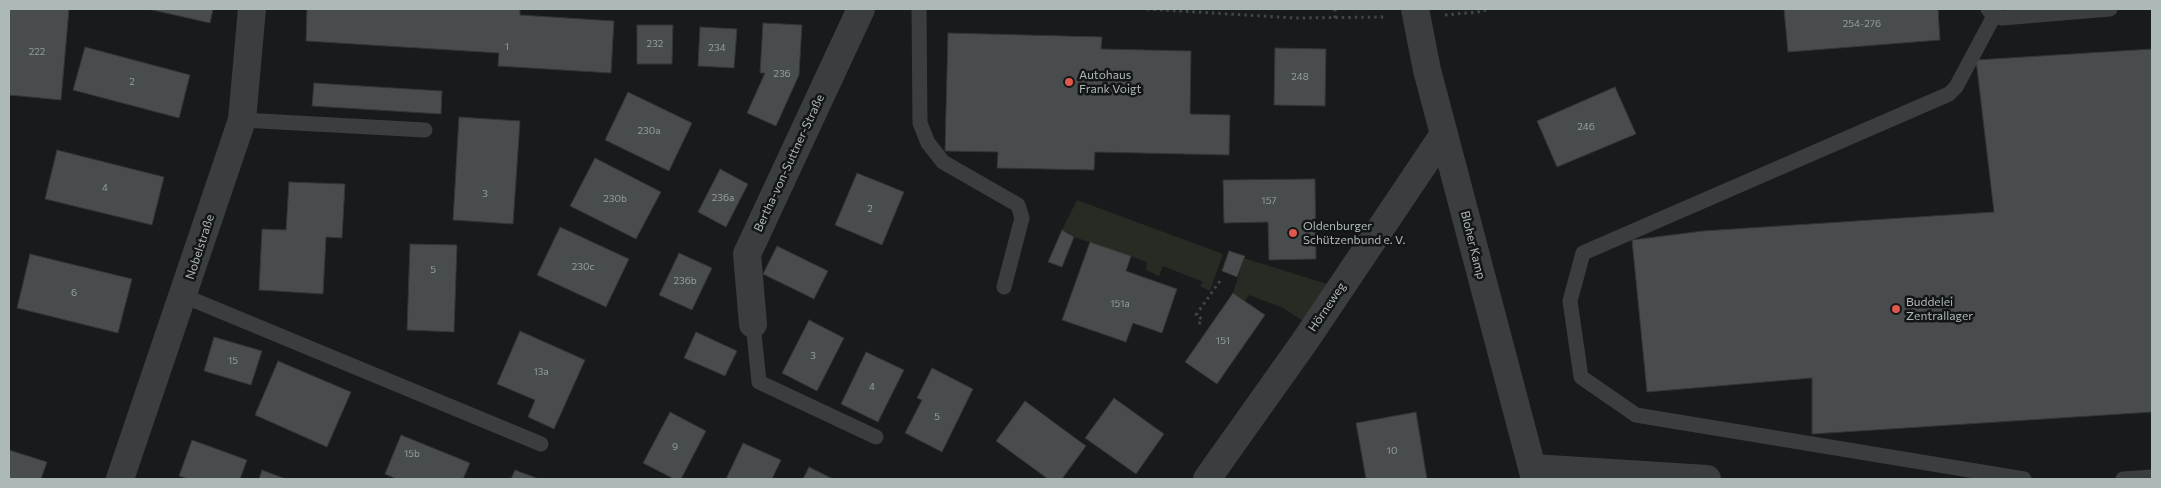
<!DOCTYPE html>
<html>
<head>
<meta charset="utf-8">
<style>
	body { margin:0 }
	#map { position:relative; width:2161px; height:488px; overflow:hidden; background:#191a1b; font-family:Commissioner,sans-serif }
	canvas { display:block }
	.frame { position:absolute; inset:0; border:10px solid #adb8b9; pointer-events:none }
</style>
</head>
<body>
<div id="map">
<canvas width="2161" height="488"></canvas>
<div class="frame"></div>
</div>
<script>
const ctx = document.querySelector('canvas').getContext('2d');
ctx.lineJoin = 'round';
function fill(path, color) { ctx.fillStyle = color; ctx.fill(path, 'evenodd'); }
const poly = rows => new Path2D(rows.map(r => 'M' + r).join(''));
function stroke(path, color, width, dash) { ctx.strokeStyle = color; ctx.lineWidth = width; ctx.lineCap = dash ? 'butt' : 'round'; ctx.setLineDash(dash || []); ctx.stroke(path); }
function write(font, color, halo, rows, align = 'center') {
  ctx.font = font + ' Commissioner,sans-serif'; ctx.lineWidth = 5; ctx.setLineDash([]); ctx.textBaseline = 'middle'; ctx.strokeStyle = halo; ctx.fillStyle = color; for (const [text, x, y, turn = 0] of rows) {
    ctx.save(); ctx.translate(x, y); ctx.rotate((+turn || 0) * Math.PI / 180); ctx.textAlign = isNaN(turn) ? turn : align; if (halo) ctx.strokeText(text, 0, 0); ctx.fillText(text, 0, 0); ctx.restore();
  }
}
fill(poly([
	[1077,200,1223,254,1210,291,1200,286,1203,282,1163,266,1159,276,1146,270,1147,262,1074,237,1062,230],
	[1244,259,1247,259,1330,285,1306,323,1283,308,1249,295,1245,301,1233,293]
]), '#272b23');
const building = poly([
	[9,9,69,9,61,100,9,95,9,9],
	[148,9,213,9,210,23,148,9],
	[307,9,520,9,520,15,614,21,611,73,498,66,499,53,306,41,307,9],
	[1784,9,1938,9,1940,40,1788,52,1784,9],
	[763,23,802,25,799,75,776,126,747,113,765,73,760,73,763,23],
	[637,25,673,25,672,64,637,64,637,25],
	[700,27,737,29,734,68,698,66,700,27],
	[948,33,1102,37,1101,49,1191,51,1190,114,1230,115,1229,155,1095,152,1094,170,997,168,998,152,945,151,948,33],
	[85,47,190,75,179,118,73,90,85,47],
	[1275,48,1326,49,1325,106,1274,105,1275,48],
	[2152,49,2152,412,1812,434,1812,378,1647,392,1632,240,1703,231,1994,212,1976,60,2152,49],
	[314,83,442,91,441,114,312,106,314,83],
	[1615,87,1636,134,1557,167,1537,121,1615,87],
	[628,92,692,123,669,171,605,140,628,92],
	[459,117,520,121,513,224,453,220,459,117],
	[57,150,164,177,152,225,45,199,57,150],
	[595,158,661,192,636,239,570,206,595,158],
	[720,169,748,184,726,227,698,212,720,169],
	[857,173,904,192,882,245,835,225,857,173],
	[1315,179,1316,259,1269,260,1268,222,1224,223,1223,180,1315,179],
	[289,182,345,184,342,238,326,237,323,294,259,290,262,229,286,230,289,182],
	[560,227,629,259,606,307,537,275,560,227],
	[1062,230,1074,237,1062,267,1048,262,1062,230],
	[1090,242,1131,256,1126,271,1177,289,1162,333,1133,323,1126,342,1062,320,1090,242],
	[410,244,457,245,454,332,407,330,410,244],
	[777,246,828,271,814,299,763,274,777,246],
	[1229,251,1245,256,1237,277,1222,271,1229,251],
	[679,253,712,268,692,310,659,295,679,253],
	[30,254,132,279,118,333,17,308,30,254],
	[1233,293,1265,315,1217,384,1185,362,1233,293],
	[809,320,844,338,817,391,782,373,809,320],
	[520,331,585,360,554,429,528,417,535,400,497,384,520,331],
	[696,332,737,351,725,376,684,358,696,332],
	[214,337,262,351,251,385,204,371,214,337],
	[866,352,904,370,878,422,841,404,866,352],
	[278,361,351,392,327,447,255,415,278,361],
	[932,368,973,389,942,452,905,433,922,400,917,398,932,368],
	[1114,398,1164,434,1136,474,1085,438,1114,398],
	[1025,401,1086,446,1062,479,1048,479,996,441,1025,401],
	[670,412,706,431,681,479,674,479,643,463,670,412],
	[1416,412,1427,479,1366,479,1356,423,1416,412],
	[401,435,470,463,463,479,397,479,385,474,401,435],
	[192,440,247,460,240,479,189,479,179,476,192,440],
	[743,443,781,460,772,479,726,479,743,443],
	[9,450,47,462,41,479,9,479,9,450],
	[809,467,833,479,803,479,809,467],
	[262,470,286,479,259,479,262,470],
	[515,470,539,479,511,479,515,470]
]);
fill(building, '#484c4d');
stroke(building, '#333537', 1);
stroke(poly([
	[1147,9,1295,18,1386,17],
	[1335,9,1335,18],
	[1445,15,1478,12,1489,9],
	[1199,324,1202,319,1196,315,1222,278]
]), '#414647', 3, [2.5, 4]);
stroke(poly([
	[919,9,920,123,928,143,943,162,1018,205,1022,218,1004,287],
	[1988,9,1994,16,2002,18,2110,9],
	[1994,16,1956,87,1949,94,1583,253,1570,301,1581,377,1636,415,2024,479],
	[242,120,425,130],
	[184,296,541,444],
	[753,324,759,382,876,437],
	[2123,479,2152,477]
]), '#3b3e40', 15);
stroke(poly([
	[1415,9,1427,70,1535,479],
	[753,324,747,254,861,9],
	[1533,468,1707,479],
	[120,479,242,120,252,9],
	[1207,479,1305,341,1444,134]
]), '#3b3e40', 28);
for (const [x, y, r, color] of [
	[1069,82,5,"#e0574c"],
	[1293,233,5,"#e0574c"],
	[1896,309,5,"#e0574c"]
]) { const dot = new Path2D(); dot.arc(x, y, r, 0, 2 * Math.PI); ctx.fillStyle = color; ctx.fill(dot); stroke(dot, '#141516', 2); }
write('10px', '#949d9e', null, [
	["254-276",1862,24],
	["232",655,44],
	["1",507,47],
	["234",717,48],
	["222",37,52],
	["236",782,74],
	["248",1300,77],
	["2",132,82],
	["246",1586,127],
	["230a",649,131],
	["4",105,188],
	["3",485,194],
	["236a",723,198],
	["230b",615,199],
	["157",1269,201],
	["2",870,209],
	["230c",583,267],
	["5",433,270],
	["236b",685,281],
	["6",74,293],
	["151a",1120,304],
	["151",1223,341],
	["3",813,356],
	["15",233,361],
	["13a",541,372],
	["4",872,387],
	["5",937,417],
	["9",675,447],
	["10",1392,451],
	["15b",412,454]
]);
write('12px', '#adb8b9', '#141516', [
	["Autohaus",1079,75],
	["Frank Voigt",1079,89],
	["Oldenburger",1303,226],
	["Schützenbund e. V.",1303,240],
	["Buddelei",1906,302],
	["Zentrallager",1906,316]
], 'left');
write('12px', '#adb8b9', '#141516', [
	["Bertha-von-Suttner-Straße",789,163,-65],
	["Bloher Kamp",1473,245,76],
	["Nobelstraße",200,247,-72],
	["Hörneweg",1327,307,-56]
]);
</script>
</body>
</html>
